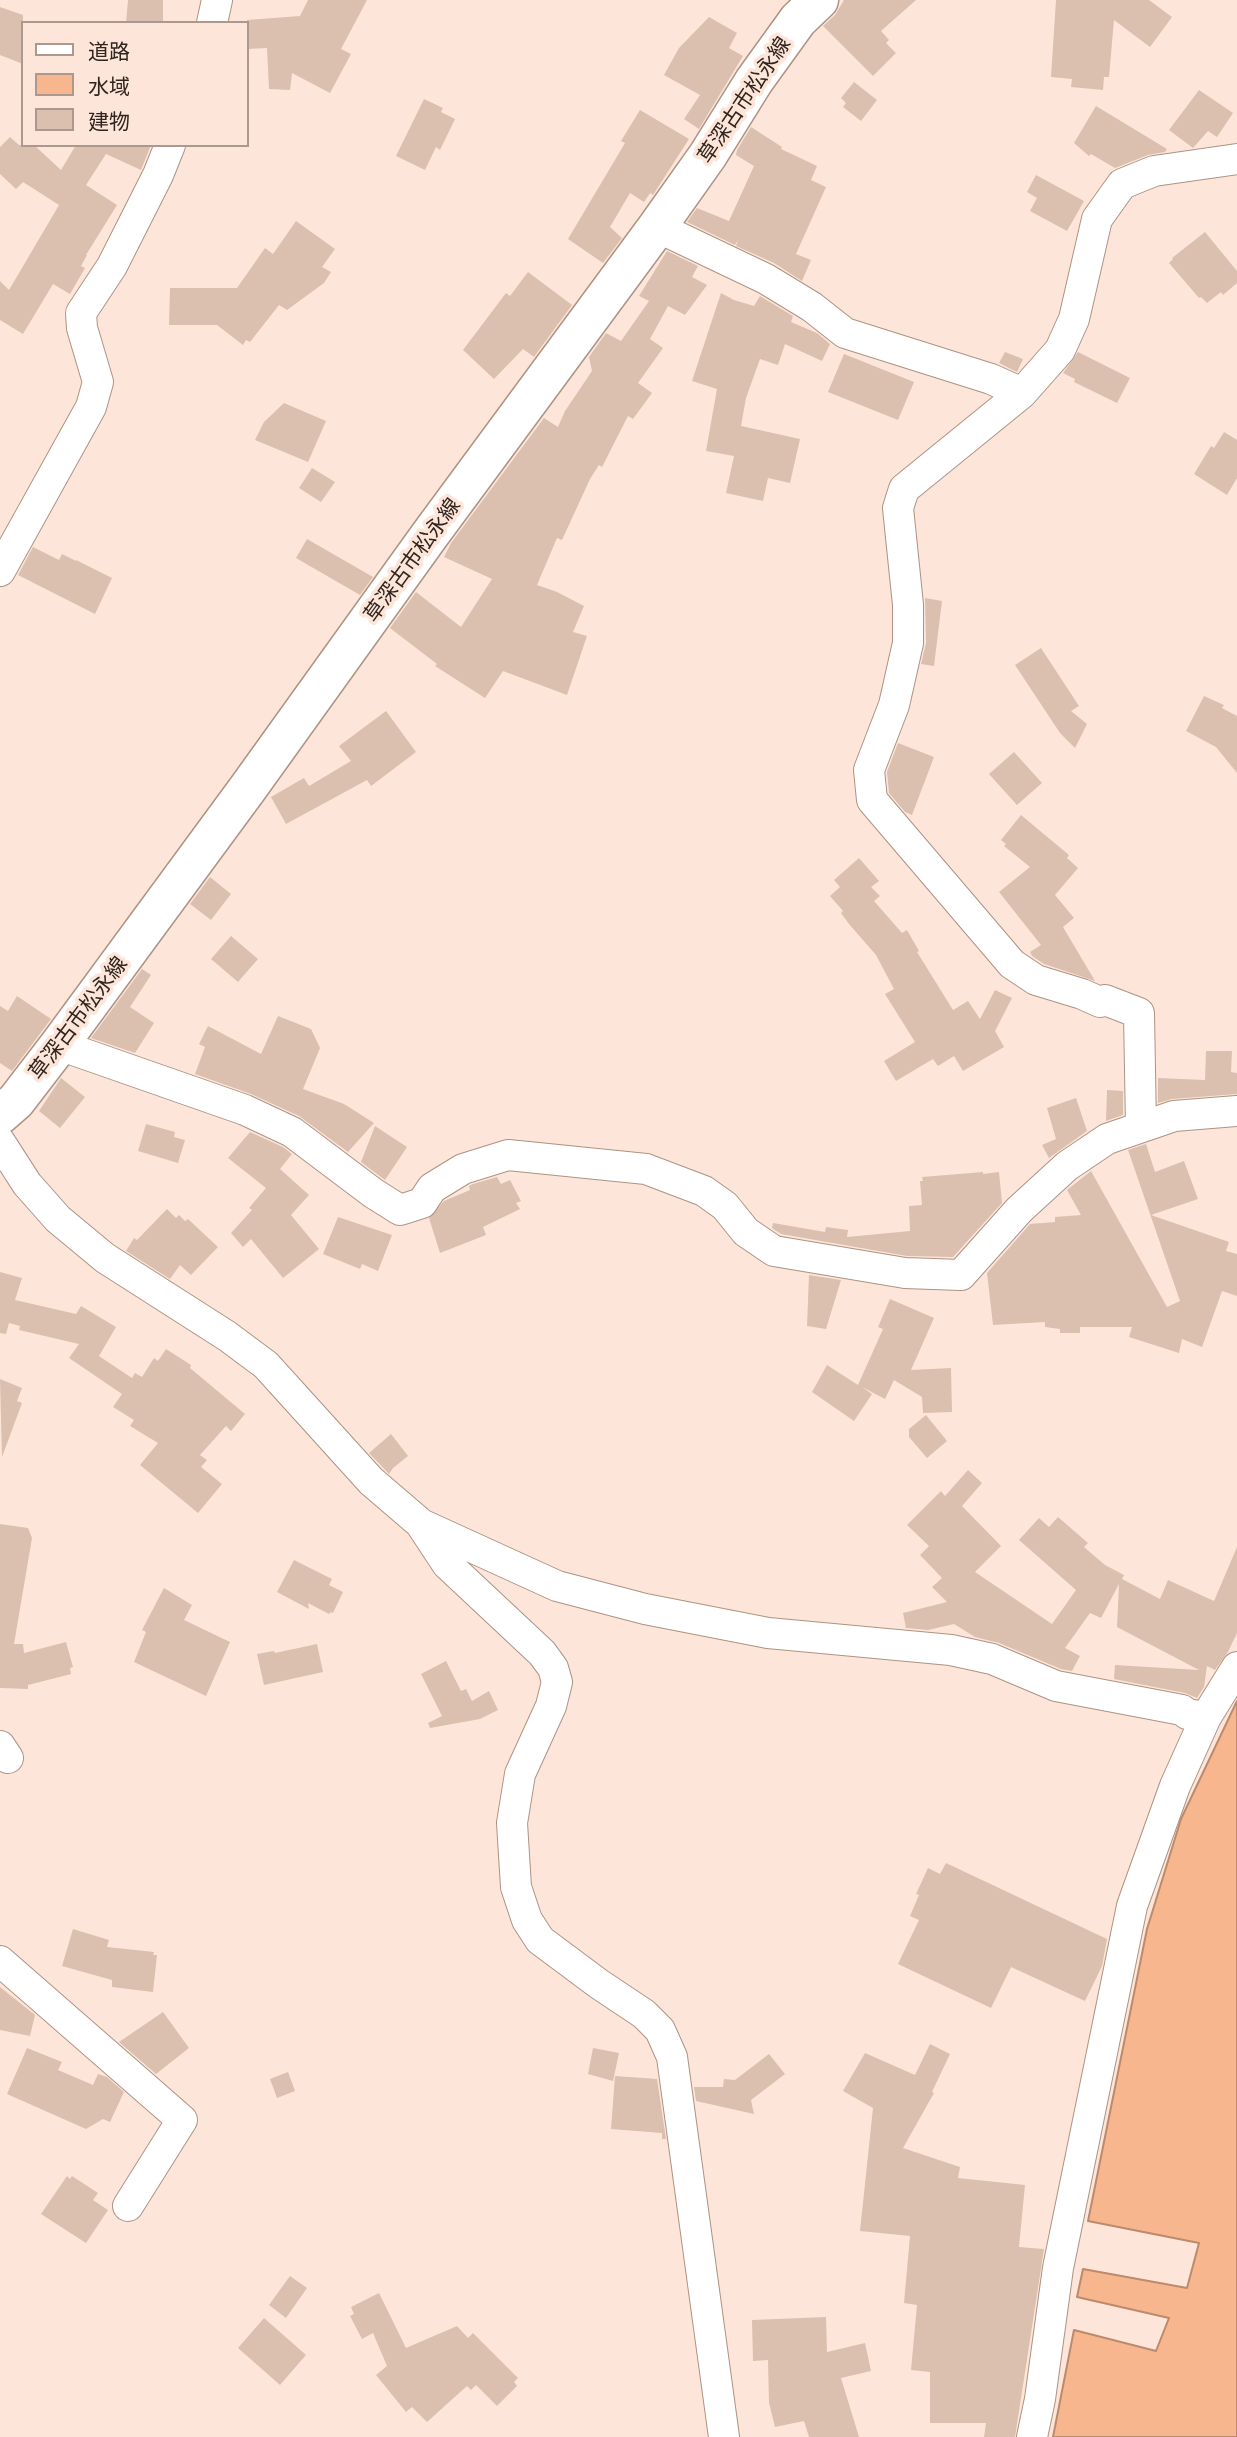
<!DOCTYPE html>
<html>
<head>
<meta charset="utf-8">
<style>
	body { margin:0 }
	#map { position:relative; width:1237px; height:2437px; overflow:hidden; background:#fde6d9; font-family:Barlow,"Noto Sans JP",sans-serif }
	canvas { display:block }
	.legend { position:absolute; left:21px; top:21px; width:228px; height:126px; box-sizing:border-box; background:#fde6d9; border:2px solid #ab988e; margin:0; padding:9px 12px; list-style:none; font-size:21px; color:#2f241e }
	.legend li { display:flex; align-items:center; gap:14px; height:35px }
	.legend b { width:35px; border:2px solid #ab988e }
</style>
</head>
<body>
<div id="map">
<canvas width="1237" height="2437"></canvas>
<ul class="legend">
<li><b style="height:9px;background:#fff"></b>道路</li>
<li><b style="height:19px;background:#f8b68e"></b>水域</li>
<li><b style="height:19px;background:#dbbfaf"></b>建物</li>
</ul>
</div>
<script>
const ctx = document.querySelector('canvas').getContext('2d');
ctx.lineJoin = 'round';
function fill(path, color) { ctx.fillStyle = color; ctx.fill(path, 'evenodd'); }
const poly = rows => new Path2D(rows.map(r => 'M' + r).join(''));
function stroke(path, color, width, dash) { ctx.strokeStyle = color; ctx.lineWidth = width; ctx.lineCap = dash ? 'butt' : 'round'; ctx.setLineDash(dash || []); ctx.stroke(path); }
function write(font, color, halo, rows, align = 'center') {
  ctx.font = font + ' Barlow,"Noto Sans JP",sans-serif'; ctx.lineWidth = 7; ctx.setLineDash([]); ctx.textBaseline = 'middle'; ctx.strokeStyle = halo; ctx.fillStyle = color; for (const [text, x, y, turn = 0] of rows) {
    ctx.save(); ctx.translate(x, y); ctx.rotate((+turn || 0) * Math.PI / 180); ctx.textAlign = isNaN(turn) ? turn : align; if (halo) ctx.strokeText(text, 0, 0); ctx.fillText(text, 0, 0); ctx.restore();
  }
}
const water = poly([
	[1237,1701,1237,2437,1053,2437,1074,2330,1156,2351,1169,2318,1077,2297,1083,2269,1187,2288,1199,2243,1088,2221,1147,1929,1181,1819,1237,1701]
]);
fill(water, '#f8b68e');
stroke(water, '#bc8a6c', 2);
fill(poly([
	[128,0,163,0,163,23,126,23],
	[308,0,367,0,341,49,351,54,330,93,292,73,290,90,269,89,267,48,247,49,247,20,300,16],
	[844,0,916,0,881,31,889,40,886,43,896,53,873,76,823,26,835,15],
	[1056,0,1149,0,1172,17,1150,47,1114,20,1109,77,1104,77,1103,90,1071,87,1072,79,1051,77],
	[0,7,23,15,23,64,0,55],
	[709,17,737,33,729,48,743,56,699,129,684,119,700,95,664,75,679,48],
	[854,82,877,100,861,121,843,107,846,103,841,98],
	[1199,90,1233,113,1217,137,1208,131,1193,148,1169,130],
	[424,99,443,108,441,112,455,119,440,150,436,147,425,170,396,156],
	[1096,106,1167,149,1165,152,1148,155,1115,168,1091,154,1089,156,1074,143],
	[640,110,689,139,653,195,650,193,644,202,630,193,610,227,622,238,603,263,568,239,625,143,621,141],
	[751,127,782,147,781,149,817,166,811,180,826,187,796,254,811,260,802,281,774,263,736,246,738,240,735,245,687,222,697,208,729,221,754,166,736,155,737,150],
	[10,137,19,145,34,145,61,170,76,145,151,145,141,170,106,154,86,185,117,205,86,255,87,255,81,266,85,268,70,294,53,284,23,334,0,320,0,281,9,290,59,205,23,182,16,189,0,174,0,147],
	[1036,175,1084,201,1067,231,1030,211,1037,198,1027,192],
	[296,221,335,249,322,267,331,272,324,283,287,310,279,305,250,342,246,340,243,345,217,325,169,325,170,288,237,288,265,248,273,254],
	[1205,232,1237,271,1237,283,1223,295,1221,292,1207,303,1201,297,1199,298,1169,263,1173,259,1172,258],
	[667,251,698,266,692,277,707,285,685,315,668,306,650,339,663,348,638,383,652,393,633,419,628,416,602,467,599,465,590,479,562,540,557,538,537,585,557,592,584,606,573,632,587,636,567,695,503,671,485,698,435,666,437,664,390,628,416,592,461,627,492,579,444,557,451,543,544,418,558,427,565,411,592,371,589,357,606,333,621,341,649,301,639,296],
	[528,272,572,305,534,357,523,349,494,379,463,350,506,293,510,296],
	[721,293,734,300,754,306,760,296,793,316,791,322,817,333,830,344,822,361,785,344,778,365,760,359,746,398,741,426,800,439,790,483,768,478,763,501,726,493,734,456,706,451,717,389,692,381],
	[1005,352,1023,359,1017,372,999,363],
	[1078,352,1130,378,1117,403,1074,382,1075,379,1063,373],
	[844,354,914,382,898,420,828,392],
	[284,403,326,421,308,462,255,440,264,422],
	[1224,432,1237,440,1237,478,1227,495,1194,474,1211,446,1214,448],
	[312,468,335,482,321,502,299,488],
	[307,539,373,577,360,595,296,558],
	[33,547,59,560,62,554,76,561,76,560,112,578,95,614,18,575],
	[925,598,942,601,934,666,921,664,926,643],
	[1041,648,1079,706,1071,711,1087,724,1075,748,1060,733,1015,665],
	[1204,696,1224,705,1222,708,1237,716,1237,773,1216,747,1186,731],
	[386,711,416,752,371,786,367,780,286,824,271,797,304,778,309,786,351,761,339,746],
	[898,743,934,757,912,815,905,812,889,793,887,772],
	[1014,752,1042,783,1017,805,989,774],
	[1021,815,1069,855,1067,858,1078,868,1055,895,1074,918,1063,927,1095,981,1044,964,1032,956,1030,952,1041,945,999,892,1030,867,1004,846,1006,844,1001,840],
	[859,858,879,881,871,887,880,896,874,901,902,933,907,930,919,951,917,952,953,1010,968,1001,980,1019,995,990,1012,998,995,1031,1004,1047,963,1071,954,1056,938,1066,933,1059,896,1081,884,1061,915,1042,885,994,894,989,876,955,849,924,841,913,843,911,830,896,840,887,834,880],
	[210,877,231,894,211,920,190,904],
	[231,936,258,959,238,982,211,959],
	[142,969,151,975,130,1007,154,1023,135,1053,91,1038],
	[17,996,51,1019,12,1071,0,1063,0,1006,8,1011],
	[278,1016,311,1029,320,1048,303,1089,344,1104,374,1123,348,1152,299,1116,251,1094,195,1074,205,1047,199,1044,208,1026,261,1054],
	[1206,1051,1232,1051,1231,1072,1237,1073,1237,1094,1172,1099,1158,1103,1158,1078,1205,1080],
	[61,1078,85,1097,60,1128,39,1111],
	[1107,1090,1123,1091,1123,1115,1106,1121],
	[1076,1098,1087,1131,1049,1158,1042,1145,1056,1139,1047,1108],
	[146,1124,175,1132,174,1137,185,1140,178,1163,138,1151],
	[375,1126,407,1147,385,1180,361,1162],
	[250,1132,283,1147,292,1154,280,1169,309,1195,291,1215,319,1249,283,1278,251,1239,243,1247,231,1233,252,1210,249,1208,266,1188,228,1158],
	[1146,1144,1155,1172,1184,1161,1198,1199,1151,1215,1229,1242,1226,1251,1237,1254,1237,1296,1222,1291,1202,1347,1182,1339,1179,1353,1129,1337,1132,1327,1080,1327,1080,1333,1060,1333,1060,1329,1045,1327,1045,1322,993,1325,987,1273,1030,1224,1055,1222,1055,1217,1081,1215,1067,1190,1091,1171,1167,1307,1180,1301,1128,1150],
	[983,1172,983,1174,999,1172,1002,1203,953,1257,907,1256,781,1234,772,1228,773,1223,825,1232,826,1227,848,1230,847,1237,910,1231,909,1206,922,1205,920,1181,923,1181,922,1177],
	[497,1177,501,1184,510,1180,521,1201,516,1203,520,1209,483,1227,486,1235,440,1253,429,1218,444,1201,470,1190,469,1186,473,1184],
	[167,1209,176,1218,179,1215,185,1221,188,1219,218,1247,191,1275,180,1265,170,1279,126,1251,134,1238,137,1240],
	[338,1217,392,1235,378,1271,362,1264,360,1269,323,1254],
	[0,1272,22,1278,15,1300,76,1314,81,1306,116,1327,99,1356,132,1378,135,1373,142,1377,154,1358,158,1361,166,1349,191,1365,190,1368,245,1414,231,1431,226,1426,200,1455,207,1460,201,1467,222,1484,198,1513,140,1465,158,1443,130,1426,134,1420,113,1407,122,1394,69,1358,79,1344,19,1330,20,1326,9,1323,6,1334,0,1333],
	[809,1275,841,1280,826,1329,807,1326],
	[890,1299,934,1318,911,1370,951,1368,952,1412,923,1413,922,1397,894,1380,885,1399,862,1387,872,1394,854,1421,812,1392,827,1365,858,1385,883,1329,878,1327],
	[0,1379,22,1388,17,1401,22,1403,2,1457],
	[926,1415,947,1441,927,1458,909,1437,909,1429],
	[391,1434,408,1456,393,1468,389,1474,369,1453],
	[968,1470,982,1483,962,1506,1001,1546,975,1572,1052,1624,1076,1590,1019,1540,1039,1518,1049,1527,1058,1517,1088,1543,1084,1547,1105,1565,1124,1575,1122,1579,1160,1599,1168,1580,1214,1601,1237,1547,1237,1633,1228,1652,1215,1670,1207,1666,1204,1687,1197,1698,1185,1693,1114,1679,1115,1665,1199,1670,1117,1627,1119,1584,1101,1618,1090,1613,1065,1648,1080,1656,1072,1671,1061,1669,999,1643,975,1637,954,1624,928,1630,906,1628,903,1613,947,1602,932,1587,942,1578,920,1555,929,1546,907,1525,941,1491,945,1496],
	[0,1524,28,1528,32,1538,14,1644,23,1644,24,1653,66,1642,73,1667,70,1668,71,1674,28,1685,28,1689,0,1688],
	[294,1560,332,1579,329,1585,343,1592,333,1613,331,1612,329,1614,308,1603,309,1609,277,1592],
	[164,1588,192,1605,184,1620,230,1642,206,1696,134,1662,146,1632,142,1630],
	[317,1644,323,1672,264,1685,257,1654,274,1651,275,1653],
	[446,1661,461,1691,466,1689,472,1701,489,1691,498,1710,480,1719,430,1728,428,1723,442,1716,421,1674],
	[946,1863,1107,1939,1102,1966,1085,2001,1011,1967,991,2008,898,1964,919,1920,910,1916,919,1895,916,1894,928,1868,940,1874],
	[73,1929,109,1940,107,1947,154,1952,153,1955,157,1955,153,1992,112,1987,112,1980,62,1966],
	[0,1987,35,2015,30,2036,0,2030],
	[163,2012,189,2048,156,2074,119,2042],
	[930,2044,950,2054,932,2092,934,2093,903,2148,960,2167,958,2178,1025,2185,1019,2247,1044,2249,1015,2437,984,2437,986,2423,930,2423,930,2372,911,2370,917,2305,904,2303,910,2236,860,2231,873,2108,843,2091,865,2053,915,2075],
	[27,2048,62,2062,58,2070,93,2085,98,2074,107,2077,124,2092,110,2122,103,2119,86,2129,7,2094],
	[593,2048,619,2053,613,2081,588,2074],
	[769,2054,785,2074,751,2100,754,2114,696,2101,694,2087,723,2087,724,2079,735,2080],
	[288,2072,295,2091,277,2098,270,2079],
	[615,2076,657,2079,666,2139,662,2139,662,2133,611,2129],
	[67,2176,70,2179,72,2176,98,2193,93,2200,108,2210,86,2243,41,2214],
	[290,2276,307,2288,286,2318,269,2305],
	[379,2293,406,2348,457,2326,468,2338,473,2333,518,2378,514,2382,517,2386,497,2406,476,2385,471,2390,467,2386,427,2422,412,2407,406,2412,376,2375,387,2366,373,2333,362,2339,350,2316,354,2314,351,2307],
	[826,2317,827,2352,865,2343,871,2371,841,2378,859,2437,809,2437,804,2421,775,2427,769,2403,768,2360,753,2361,752,2320],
	[264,2318,306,2355,280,2385,238,2348]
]), '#dbbfaf');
const minor = poly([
	[212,23,217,0],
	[657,227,766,279,812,307,845,333,991,379,1022,393],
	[0,571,91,407,98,382,82,328,81,313,112,266,158,175,170,145],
	[59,1045,245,1110,292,1132,373,1193,400,1210,422,1203,432,1188,463,1169,508,1155,646,1169,704,1191,725,1206,746,1232,774,1251,905,1273,961,1275,1019,1210,1067,1166,1107,1139,1174,1116,1237,1111],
	[1141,1127,1139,1013,1105,1000,1100,1002,1082,994,1036,980,1012,964,872,800,869,770,894,705,908,643,908,605,898,508,904,489,1022,393,1060,350,1074,319,1097,219,1122,184,1154,171,1237,159],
	[0,1142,27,1184,58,1219,105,1258,227,1336,266,1365,371,1481,420,1523,447,1564,542,1653,553,1668,557,1682,551,1706,520,1774,512,1823,516,1887,527,1920,540,1940,599,1984,644,2014,660,2030,672,2057,724,2437],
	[421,1524,557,1586,645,1609,768,1633,951,1650,992,1659,1056,1686,1182,1710,1187,1714,1206,1717],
	[0,1746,8,1758],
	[0,1961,182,2120,128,2206],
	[1032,2437,1040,2399,1058,2268,1132,1906,1175,1786,1206,1717,1237,1667]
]);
const secondary = poly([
	[0,1115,16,1101,59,1045,248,788,429,536,657,227,708,155,754,81,798,20,819,0]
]);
stroke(minor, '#ad9383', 32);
stroke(secondary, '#ad9383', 41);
stroke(minor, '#fff', 30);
stroke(secondary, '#fff', 38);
write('21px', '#2f241e', '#fde6d9', [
	["草深古市松永線",744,100,-56],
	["草深古市松永線",412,560,-54],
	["草深古市松永線",78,1018,-53]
]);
</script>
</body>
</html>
